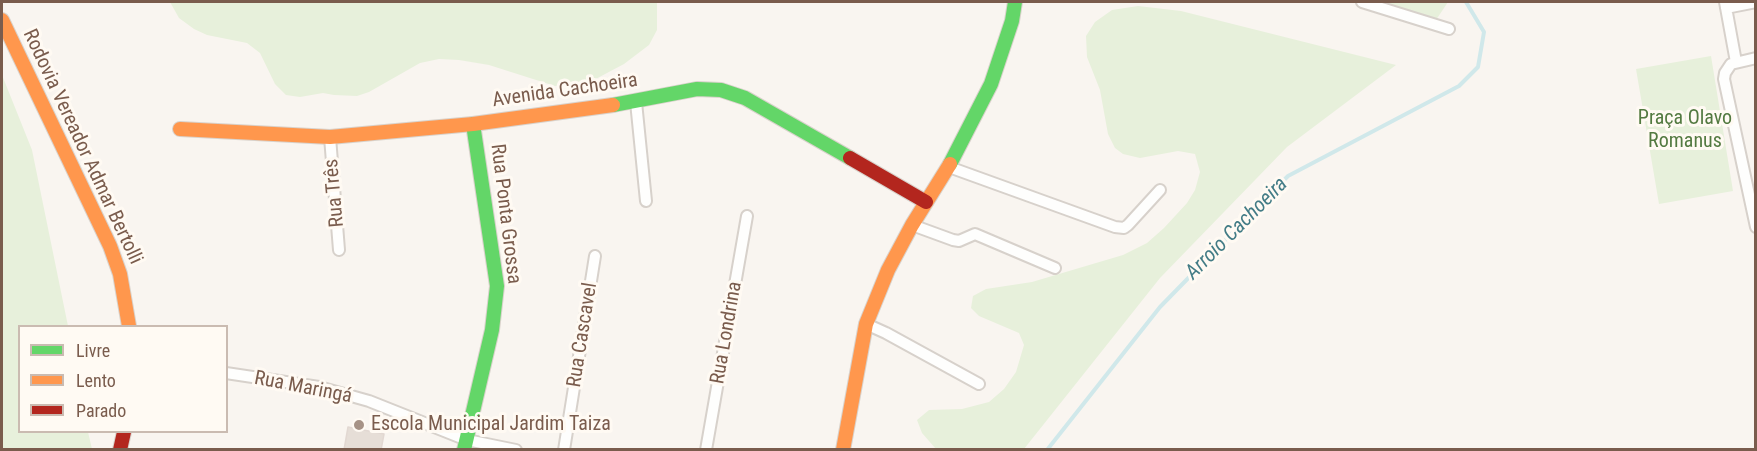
<!DOCTYPE html>
<html>
<head>
<meta charset="utf-8">
<style>
	body { margin:0 }
	#map { position:relative; width:1757px; height:451px; overflow:hidden; background:#f9f5f0; font-family:"Roboto Condensed",sans-serif }
	canvas { display:block }
	.frame { position:absolute; inset:0; border:3px solid #7a5c4d; pointer-events:none }
	.legend { position:absolute; left:18px; top:325px; width:210px; height:108px; box-sizing:border-box; background:#fffaf3; border:2px solid #cabbb1; margin:0; padding:8px 10px; list-style:none; font-size:18px; color:#7a5c4d }
	.legend li { display:flex; align-items:center; gap:12px; height:30px }
	.legend b { width:30px; border:2px solid #cabbb1 }
</style>
</head>
<body>
<div id="map">
<canvas width="1757" height="451"></canvas>
<div class="frame"></div>
<ul class="legend">
<li><b style="height:8px;background:#63d668"></b>Livre</li>
<li><b style="height:8px;background:#ff974d"></b>Lento</li>
<li><b style="height:8px;background:#b3261e"></b>Parado</li>
</ul>
</div>
<script>
const ctx = document.querySelector('canvas').getContext('2d');
ctx.lineJoin = 'round';
function fill(path, color) { ctx.fillStyle = color; ctx.fill(path, 'evenodd'); }
const poly = rows => new Path2D(rows.map(r => 'M' + r).join(''));
function stroke(path, color, width, dash) { ctx.strokeStyle = color; ctx.lineWidth = width; ctx.lineCap = dash ? 'butt' : 'round'; ctx.setLineDash(dash || []); ctx.stroke(path); }
function write(font, color, halo, rows, align = 'center') {
  ctx.font = font + ' "Roboto Condensed",sans-serif'; ctx.lineWidth = 6; ctx.setLineDash([]); ctx.textBaseline = 'middle'; ctx.strokeStyle = halo; ctx.fillStyle = color; for (const [text, x, y, turn = 0] of rows) {
    ctx.save(); ctx.translate(x, y); ctx.rotate((+turn || 0) * Math.PI / 180); ctx.textAlign = isNaN(turn) ? turn : align; if (halo) ctx.strokeText(text, 0, 0); ctx.fillText(text, 0, 0); ctx.restore();
  }
}
fill(poly([
	[170,2,657,2,657,30,649,45,624,64,590,82,573,87,555,86,489,65,459,60,439,59,420,63,369,92,357,96,334,95,323,93,300,97,286,95,275,84,260,53,247,43,207,35,194,29,179,18],
	[1366,2,1448,2,1430,29,1410,18],
	[1138,6,1181,11,1396,65,1287,147,1160,278,1024,449,936,449,922,433,917,420,929,410,962,409,989,402,1004,389,1016,372,1024,345,1019,333,979,316,971,308,973,296,986,289,1032,282,1123,255,1147,243,1164,228,1187,203,1195,190,1200,172,1195,154,1178,151,1140,158,1123,154,1115,148,1108,134,1100,90,1087,57,1086,36,1095,22,1112,10],
	[1711,56,1733,191,1659,204,1636,69],
	[2,75,32,150,68,326,20,326,20,432,88,432,92,449,2,449]
]), '#e7f0db');
stroke(poly([
	[1047,450,1160,307,1288,176,1459,86,1478,67,1484,32,1466,2]
]), '#d0e8ea', 4);
const building = poly([
	[348,427,384,434,381,450,344,450,348,427]
]);
fill(building, '#e6ded7');
stroke(building, '#e2d8d2', 1.5);
const street = poly([
	[1362,2,1449,29],
	[1725,2,1736,62],
	[1726,8,1756,2],
	[1756,58,1731,64,1725,73,1724,79,1756,227],
	[636,102,646,201],
	[330,137,339,250],
	[949,167,1115,227,1124,228,1128,225,1160,190],
	[912,225,953,240,959,241,975,234,1055,268],
	[866,324,886,333,979,384],
	[226,373,319,387,369,401,467,440,516,450],
	[564,450,595,256],
	[706,450,747,216]
]);
const fast = poly([
	[613,105,697,89,721,90,745,98,850,158],
	[950,164,991,84,1012,21,1015,2],
	[464,450,492,330,497,286,473,124]
]);
const slow = poly([
	[2,20,110,246,120,274,129,326],
	[180,129,330,137,473,124,613,105],
	[843,450,866,324,888,270,912,225,950,164]
]);
const jam = poly([
	[850,158,926,202],
	[120,450,124,432]
]);
stroke(street, '#d7d1cb', 14);
stroke(fast, '#d9d2cb', 16);
stroke(slow, '#d9d2cb', 16);
stroke(jam, '#d9d2cb', 16);
stroke(street, '#fefefd', 10);
stroke(fast, '#63d668', 14);
stroke(slow, '#ff974d', 14);
stroke(jam, '#b3261e', 14);
for (const [x, y, r, color] of [
	[359,425,6,"#a69286"]
]) { const dot = new Path2D(); dot.arc(x, y, r, 0, 2 * Math.PI); ctx.fillStyle = color; ctx.fill(dot); stroke(dot, '#fffaf3', 2); }
write('20px', '#7a5c4d', '#fffaf3', [
	["Avenida Cachoeira",565,91,-8],
	["Rodovia Vereador Admar Bertolli",82,147,65],
	["Rua Três",335,193,-95],
	["Rua Ponta Grossa",505,214,83],
	["Rua Londrina",727,333,-80],
	["Rua Cascavel",583,335,-81],
	["Rua Maringá",303,388,11]
]);
write('20px', '#537a41', '#fffaf3', [
	["Praça Olavo",1685,119],
	["Romanus",1685,142]
]);
write('20px', '#7a5c4d', '#fffaf3', [
	["Escola Municipal Jardim Taiza",371,425]
], 'left');
write('italic 21px', '#437c86', '#fffaf3', [
	["Arroio Cachoeira",1237,229,-45]
]);
</script>
</body>
</html>
